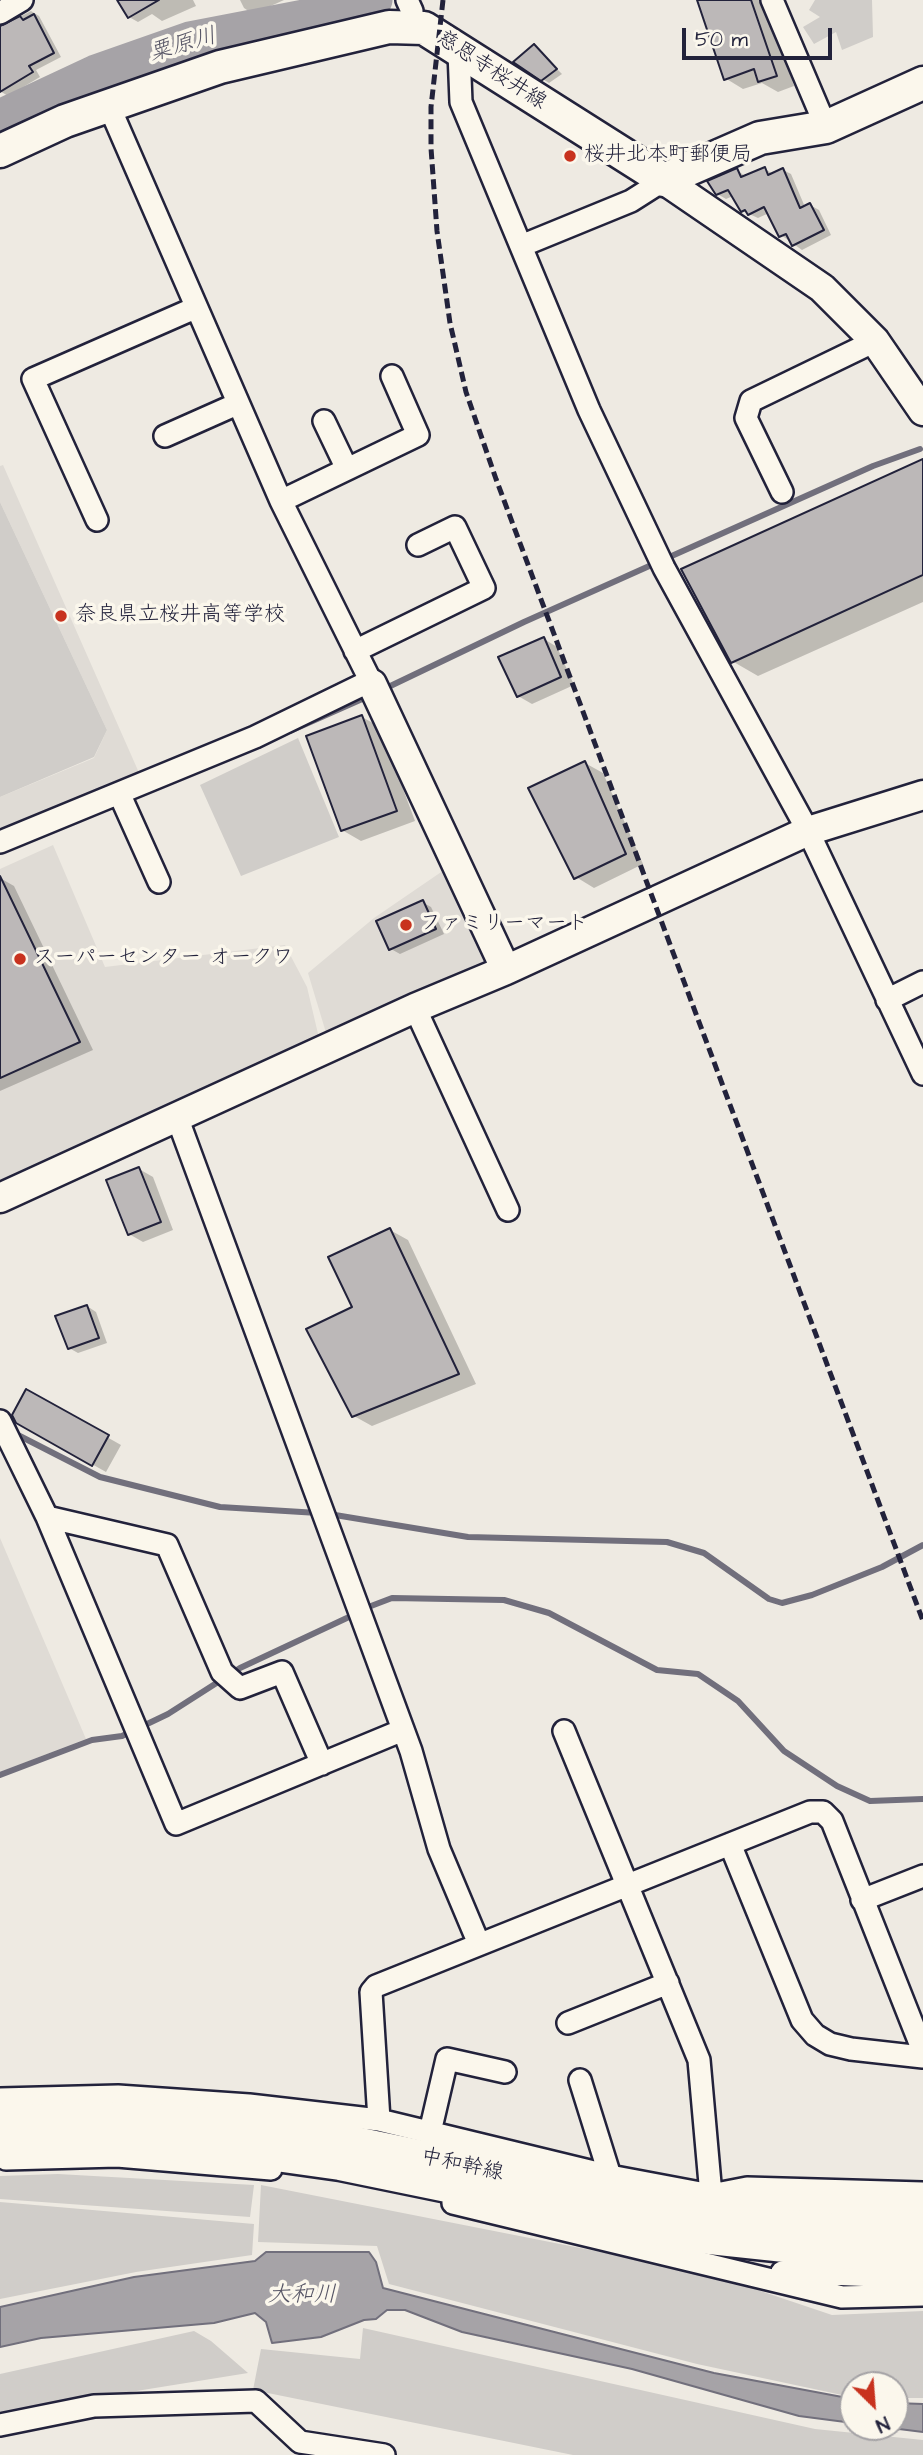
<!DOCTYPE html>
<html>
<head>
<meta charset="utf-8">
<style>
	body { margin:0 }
	#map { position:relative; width:923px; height:2455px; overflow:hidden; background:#eeeae2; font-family:"Architects Daughter",sans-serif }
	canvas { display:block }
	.north { position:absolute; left:839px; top:2371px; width:70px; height:70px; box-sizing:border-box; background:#fbf7ec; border:2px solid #a4a2a5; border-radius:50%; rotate:155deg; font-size:19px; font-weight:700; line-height:28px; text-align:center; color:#22223b }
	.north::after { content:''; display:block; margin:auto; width:24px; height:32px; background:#c8321e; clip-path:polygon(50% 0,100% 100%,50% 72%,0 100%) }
	.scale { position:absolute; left:682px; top:28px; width:150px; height:32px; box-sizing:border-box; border:4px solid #22223b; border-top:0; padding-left:9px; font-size:21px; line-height:24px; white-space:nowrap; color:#22223b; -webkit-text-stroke:5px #fbf7ec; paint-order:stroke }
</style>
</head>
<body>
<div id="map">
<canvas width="923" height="2455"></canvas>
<div class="north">N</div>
<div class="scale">50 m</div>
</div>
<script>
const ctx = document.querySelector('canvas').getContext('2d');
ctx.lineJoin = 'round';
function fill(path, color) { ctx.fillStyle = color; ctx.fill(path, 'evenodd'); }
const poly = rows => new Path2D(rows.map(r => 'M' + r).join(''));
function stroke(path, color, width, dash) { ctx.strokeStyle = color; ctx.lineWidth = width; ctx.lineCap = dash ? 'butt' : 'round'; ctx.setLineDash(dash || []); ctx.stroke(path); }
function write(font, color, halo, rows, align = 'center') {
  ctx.font = font + ' "Architects Daughter","Klee One",sans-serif'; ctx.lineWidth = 7; ctx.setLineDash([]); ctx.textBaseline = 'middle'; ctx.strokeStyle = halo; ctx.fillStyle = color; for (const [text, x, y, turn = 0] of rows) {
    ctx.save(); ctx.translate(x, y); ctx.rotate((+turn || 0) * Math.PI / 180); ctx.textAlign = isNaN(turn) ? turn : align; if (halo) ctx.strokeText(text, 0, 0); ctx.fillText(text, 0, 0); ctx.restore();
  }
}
fill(poly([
	[3,465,140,775,0,835,0,797,94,758,107,730,0,502,0,466],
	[53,845,105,967,285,945,307,987,319,1038,0,1186,0,869],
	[450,866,489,963,327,1036,308,973,374,918],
	[0,1538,86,1739,0,1772]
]), '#dfdbd5');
fill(poly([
	[815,0,872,0,873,37,842,50,836,32,814,44,803,27,820,17,809,10],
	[0,502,107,730,94,757,0,797],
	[298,738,339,837,241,876,200,785],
	[58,2174,254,2185,250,2217,0,2199,0,2176],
	[261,2185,707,2273,832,2315,923,2311,923,2398,895,2398,895,2385,853,2385,853,2396,842,2395,697,2364,389,2284,377,2246,258,2242],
	[0,2202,254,2224,252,2255,136,2272,0,2299],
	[363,2328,815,2429,923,2440,923,2455,573,2455,253,2390,261,2349,360,2359],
	[194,2331,211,2341,248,2373,0,2413,0,2374]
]), '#d0cdc9');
const water = poly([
	[266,2252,369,2252,376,2262,383,2288,714,2373,853,2399,853,2423,799,2416,632,2369,462,2332,405,2310,387,2310,376,2319,364,2320,321,2337,272,2343,266,2322,255,2313,214,2323,41,2338,0,2347,0,2307,134,2277,255,2261,266,2252],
	[895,2403,923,2404,923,2432,883,2427,895,2427,895,2403]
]);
fill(water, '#a6a3a7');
stroke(water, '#716f7c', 2);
fill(poly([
	[119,0,193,0,196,6,162,21,152,14,138,22,129,17],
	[240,0,284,0,253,14,244,8],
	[314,0,330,0,321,4],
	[699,0,765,0,794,86,778,92,762,83,743,89,725,78],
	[31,11,39,16,61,57,36,70,40,77,8,96,0,91,0,27],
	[534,46,562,74,549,83,516,62],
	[765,169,773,174,783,170,791,174,805,207,810,205,819,210,831,235,802,250,781,235,769,213,758,218,747,213,738,208,733,196,726,199,714,192,710,182,737,170,746,177],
	[923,461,923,602,758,676,732,661],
	[544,639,557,647,574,685,532,704,518,696],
	[362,717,380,727,415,821,361,841,342,830],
	[585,763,603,773,643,864,594,888,576,877],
	[0,878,14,886,93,1050,0,1091],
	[422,902,431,907,444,934,400,954,391,949],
	[139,1169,153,1177,173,1230,143,1242,129,1234],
	[390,1230,408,1240,476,1384,372,1426,354,1416,355,1308],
	[87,1306,96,1312,107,1343,78,1353,69,1348],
	[27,1392,121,1445,106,1472,17,1422]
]), '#0003');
stroke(poly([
	[382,690,524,622,873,466,920,449],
	[290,731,369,696],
	[12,1432,100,1477,220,1507,318,1513],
	[329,1514,468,1537,667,1542,704,1553,769,1599,782,1603,812,1595,882,1567,923,1545],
	[371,1606,392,1598,504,1600,549,1613,657,1670,698,1674,738,1701,784,1751,837,1786,870,1801,923,1799],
	[0,1775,92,1740,122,1736,168,1714,240,1668,349,1617]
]), '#716f7c', 6);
stroke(poly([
	[0,118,96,73,190,40,335,12,374,0]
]), '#a6a3a7', 37);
const building = poly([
	[117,0,159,0,128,18,117,0],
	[697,0,751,0,777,76,758,82,754,69,724,80,697,0],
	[34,14,54,53,29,66,33,72,0,92,0,26,20,16,23,20,34,14],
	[534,44,557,69,541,81,513,62,534,44],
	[765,167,768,175,783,168,800,208,810,203,824,230,792,246,786,234,779,237,764,207,748,215,745,210,741,212,728,190,716,195,707,181,737,168,741,177,765,167],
	[923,459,923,575,731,663,681,569,923,459],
	[544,637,561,677,517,697,498,657,544,637],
	[362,715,397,811,341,831,306,736,362,715],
	[585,761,626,854,574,879,528,788,585,761],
	[0,876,80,1042,0,1078,0,876],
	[423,900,436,929,389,950,376,921,423,900],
	[139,1167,161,1222,128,1235,106,1180,139,1167],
	[390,1228,459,1374,352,1417,306,1329,352,1307,328,1257,390,1228],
	[87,1305,99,1338,68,1349,55,1316,87,1305],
	[26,1389,109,1435,92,1466,16,1423,12,1415,26,1389]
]);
fill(building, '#bcb8b8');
stroke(building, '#22223b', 2);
const minor = poly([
	[407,0,412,11,411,25],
	[772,0,826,127],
	[0,13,22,0],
	[459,52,461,102,589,410,664,568,808,831,923,1074],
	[109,106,281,501,372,684],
	[521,246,631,201,664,180],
	[324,421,347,469],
	[165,436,237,404],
	[782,492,746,418,751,401,875,341],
	[281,501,418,435,392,376],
	[97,520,33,379,195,308],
	[355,651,484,588,455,527,418,545],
	[119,793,159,882],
	[0,842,255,737,370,681],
	[887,1000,923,982],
	[415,1008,508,1210],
	[177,1117,411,1751,439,1849,479,1944],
	[0,1421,47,1517,176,1824,403,1730],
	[47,1517,167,1545,222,1672,240,1688,282,1672,322,1764],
	[564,1731,699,2060,711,2195,790,2205,923,2208],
	[730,1844,802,2020,815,2035,830,2044,851,2049,923,2057],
	[862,1900,923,1876],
	[568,2023,668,1983],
	[580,2080,610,2176],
	[0,2099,118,2096,249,2105,379,2120,610,2176,711,2195,747,2188,923,2193],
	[379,2120,371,1992,376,1986,810,1812,823,1812,832,1821,923,2051],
	[430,2132,447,2059,505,2072],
	[6,2159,117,2156,271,2169],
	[453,2203,842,2297,923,2295],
	[782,2272,923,2278],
	[0,2425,94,2406,256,2401,300,2442,384,2455]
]);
const tertiary = poly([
	[664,180,822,288,875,341,923,411],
	[506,970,808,831,923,795],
	[0,1198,415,1008,506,970,372,684]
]);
const secondary = poly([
	[0,151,65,121,220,67,389,27,424,28,664,180,760,138,826,127,923,83],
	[0,2122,119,2118,248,2127,336,2139,687,2212,754,2223,840,2230,923,2231],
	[0,2144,80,2140,219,2147,340,2164,691,2236,841,2252,923,2255]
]);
stroke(minor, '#22223b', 26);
stroke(tertiary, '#22223b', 33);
stroke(secondary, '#22223b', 37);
stroke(minor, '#fbf7ec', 21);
stroke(tertiary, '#fbf7ec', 28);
stroke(secondary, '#fbf7ec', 32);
stroke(poly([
	[443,0,431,107,431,148,437,231,450,323,466,392,496,479,923,1621]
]), '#22223b', 5, [10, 5]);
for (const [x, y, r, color] of [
	[570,156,7,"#c8321e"],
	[61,616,7,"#c8321e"],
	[406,925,7,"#c8321e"],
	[20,959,7,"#c8321e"]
]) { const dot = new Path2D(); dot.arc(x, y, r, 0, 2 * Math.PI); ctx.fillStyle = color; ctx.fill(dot); stroke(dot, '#fbf7ec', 2.5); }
write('21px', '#22223b', '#fbf7ec', [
	["慈恩寺桜井線",491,71,33],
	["中和幹線",462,2166,12]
]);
write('21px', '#22223b', '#fbf7ec', [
	["桜井北本町郵便局",584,156],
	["奈良県立桜井高等学校",75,616],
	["ファミリーマート",420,925],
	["スーパーセンター オークワ",34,959]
], 'left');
write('italic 23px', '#575666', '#fbf7ec', [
	["粟原川",183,46,-16],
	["大和川",302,2296]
]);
</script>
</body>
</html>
